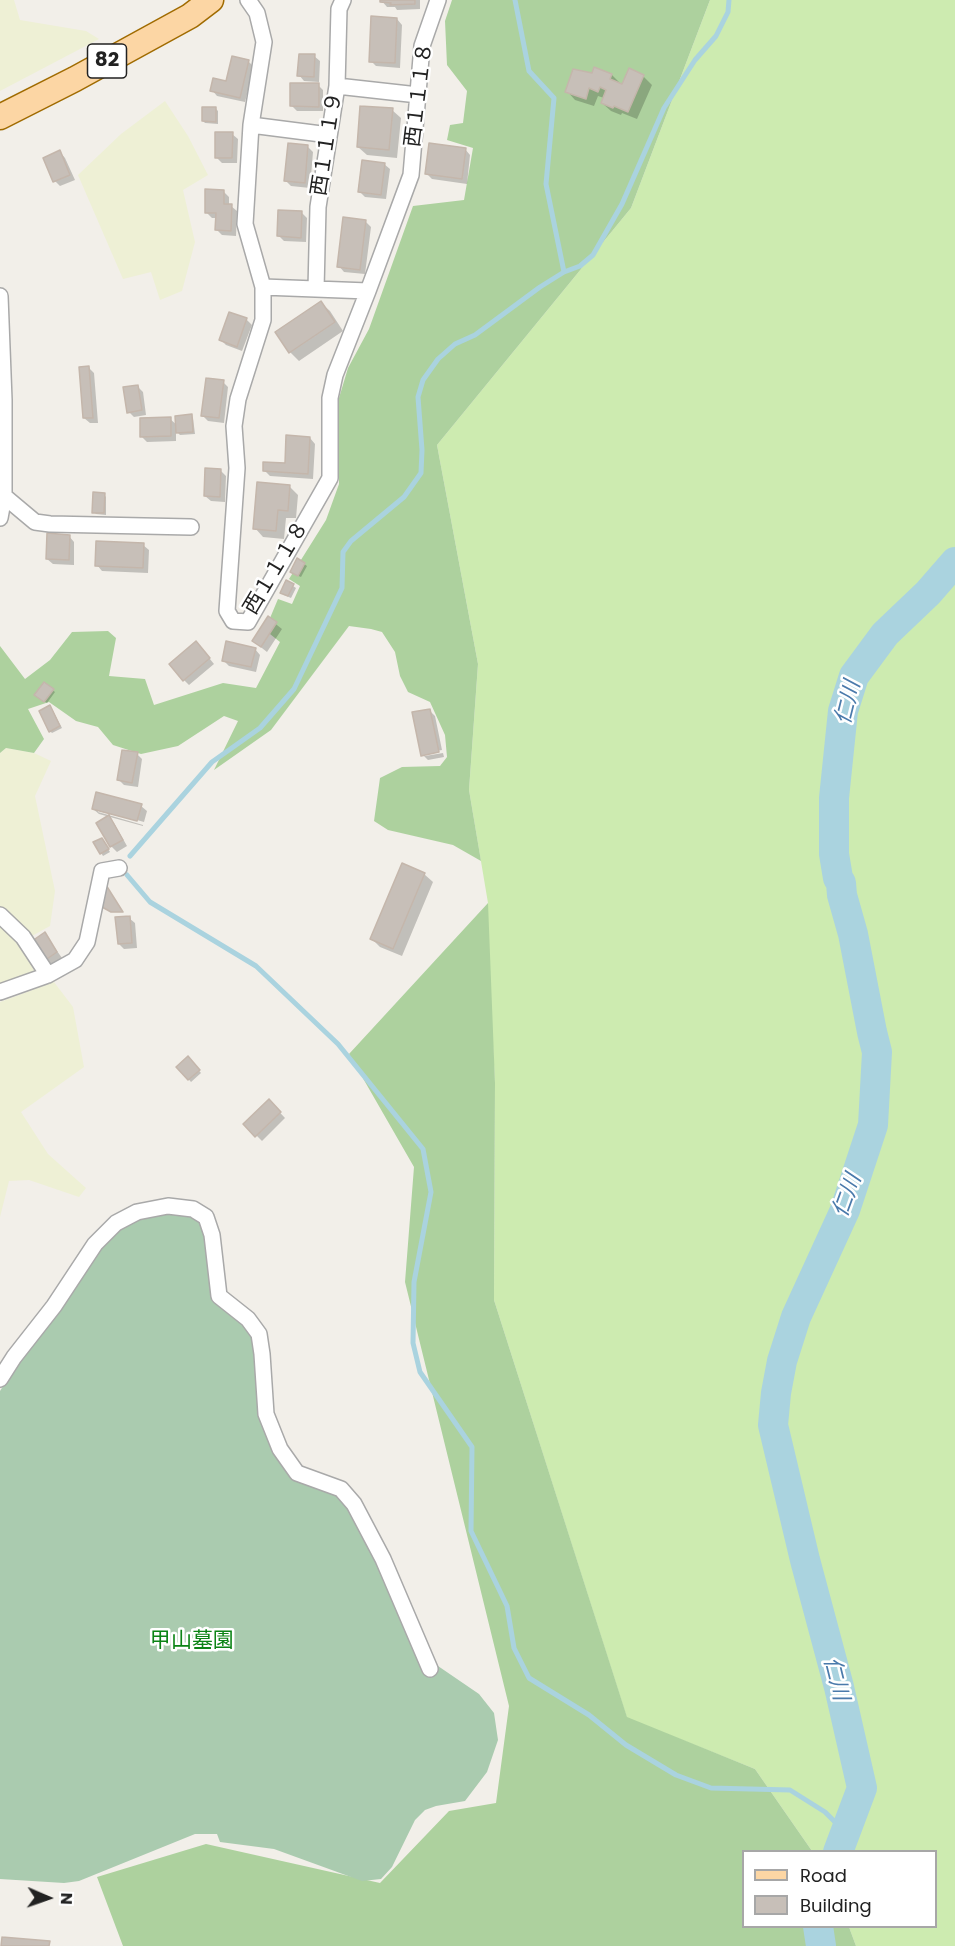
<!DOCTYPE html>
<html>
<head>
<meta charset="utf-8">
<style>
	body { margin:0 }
	#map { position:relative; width:955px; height:1946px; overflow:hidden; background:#f2efe9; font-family:Poppins,sans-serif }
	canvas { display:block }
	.legend { position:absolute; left:742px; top:1850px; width:195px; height:78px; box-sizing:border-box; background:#fff; border:2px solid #a7a7a7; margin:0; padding:8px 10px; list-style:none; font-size:18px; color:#222 }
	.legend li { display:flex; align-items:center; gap:12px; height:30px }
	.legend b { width:30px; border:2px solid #a7a7a7 }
	.north { position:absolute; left:18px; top:1868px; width:60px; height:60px; -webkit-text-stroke:4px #fff; paint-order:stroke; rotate:92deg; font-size:16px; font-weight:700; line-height:24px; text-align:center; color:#222 }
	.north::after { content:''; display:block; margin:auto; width:21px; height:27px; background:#222; clip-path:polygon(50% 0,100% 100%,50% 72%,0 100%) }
</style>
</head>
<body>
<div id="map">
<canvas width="955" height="1946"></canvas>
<ul class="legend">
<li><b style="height:8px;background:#fcd6a4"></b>Road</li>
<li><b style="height:16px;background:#c7bfb8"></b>Building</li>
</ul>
<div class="north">N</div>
</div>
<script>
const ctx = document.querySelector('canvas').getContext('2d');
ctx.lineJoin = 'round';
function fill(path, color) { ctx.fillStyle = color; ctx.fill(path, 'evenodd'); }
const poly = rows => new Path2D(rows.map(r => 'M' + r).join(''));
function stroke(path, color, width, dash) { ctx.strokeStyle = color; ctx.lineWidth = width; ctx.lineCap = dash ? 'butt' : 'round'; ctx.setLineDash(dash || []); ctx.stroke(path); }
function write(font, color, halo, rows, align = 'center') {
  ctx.font = font + ' Poppins,"Noto Sans JP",sans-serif'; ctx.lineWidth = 5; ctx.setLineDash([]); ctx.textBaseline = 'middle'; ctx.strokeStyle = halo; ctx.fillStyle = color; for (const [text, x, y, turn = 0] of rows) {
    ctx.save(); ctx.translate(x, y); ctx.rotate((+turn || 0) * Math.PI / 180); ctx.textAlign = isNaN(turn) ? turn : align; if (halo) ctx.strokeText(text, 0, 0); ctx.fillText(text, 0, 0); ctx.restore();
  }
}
fill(poly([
	[0,0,14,0,20,20,86,31,99,39,0,91],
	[165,101,188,136,208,175,183,190,195,242,182,291,160,300,151,272,123,279,78,175,121,134],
	[6,748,34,753,51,761,35,796,55,891,50,926,21,942,35,973,0,986,0,753],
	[54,982,73,1007,84,1067,21,1112,48,1154,86,1188,79,1197,29,1180,9,1181,0,1217,0,1002]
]), '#eef0d5');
fill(poly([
	[710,0,955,0,955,1946,856,1946,849,1927,936,1926,936,1852,812,1851,755,1769,627,1718,494,1300,495,1083,487,935,488,903,469,790,478,664,437,445,631,208]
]), '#cdebb0');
fill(poly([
	[452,0,710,0,631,208,437,445,478,664,469,790,481,861,453,845,388,830,374,821,380,778,402,767,440,766,447,757,445,735,430,702,408,692,400,676,395,652,382,632,371,629,349,626,271,730,214,770,238,721,224,716,178,746,141,754,113,745,98,727,76,721,49,702,28,709,44,739,34,753,6,748,0,753,0,646,25,679,50,660,72,632,108,631,116,638,109,676,145,679,154,705,223,683,256,688,280,642,265,630,278,599,292,604,300,586,289,579,326,520,339,484,339,398,348,368,369,329,413,206,464,200,473,148,447,140,450,125,463,123,467,91,447,65,445,21],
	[488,903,495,1083,494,1300,627,1717,755,1769,812,1851,744,1852,744,1926,849,1927,856,1946,123,1946,97,1877,206,1844,380,1883,449,1811,496,1803,509,1706,405,1282,414,1167,349,1054]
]), '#add19e');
fill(poly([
	[169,1212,192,1215,202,1221,206,1236,212,1297,244,1323,254,1337,275,1452,322,1487,338,1496,349,1510,378,1560,429,1675,438,1666,479,1694,494,1713,498,1740,487,1772,465,1801,436,1806,425,1810,415,1820,392,1867,381,1879,362,1881,274,1849,220,1842,217,1834,195,1834,79,1881,64,1883,0,1879,0,1391,20,1359,99,1248,119,1229,140,1219]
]), '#aacbaf');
fill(poly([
	[381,0,420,0,420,9,397,10,395,7,387,7],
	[397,19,402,25,400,68,376,66,371,61],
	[314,56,320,61,319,82,304,81,299,75],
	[248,61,254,67,245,102,217,96,212,90,227,83],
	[595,69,612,75,623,86,643,76,652,85,637,119,622,113,621,115,611,111,602,103,604,98,598,96,594,106,575,100,567,91,593,74],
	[318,85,323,90,323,111,297,111,292,106],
	[216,109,218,111,218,124,205,123,203,121],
	[392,110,401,118,397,158,367,155,358,147],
	[232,134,238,139,237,163,222,163,216,157],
	[308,147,313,152,310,188,291,186,286,181],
	[465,149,470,155,467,184,432,179,427,174],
	[60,152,65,158,75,180,60,186,55,181],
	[384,164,390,169,386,199,365,197,359,191],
	[223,191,229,197,229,206,231,206,237,211,236,236,222,235,217,230,217,218,212,218,206,212],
	[301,212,307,218,306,242,284,241,279,236],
	[365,221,371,227,365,274,344,272,339,266],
	[321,303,330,311,343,331,299,361,290,352,277,332],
	[246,319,252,325,242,351,226,345,221,340],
	[88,367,94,373,98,423,90,423,84,418],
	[223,382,228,387,224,423,208,421,203,416],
	[137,386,143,392,146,415,134,417,129,412],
	[191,416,193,418,195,434,180,435,176,431,176,441,147,442,142,437,170,419,177,425],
	[310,438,315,444,313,479,270,476,264,470,286,465],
	[220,470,226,476,225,502,211,501,205,496],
	[289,486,298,495,296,518,286,518,284,539,263,537,255,528],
	[104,494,106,497,106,515,96,514,94,512],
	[69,536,74,542,74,565,53,564,47,559],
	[143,545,149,550,148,573,102,571,97,565],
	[304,564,307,566,301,577,294,574],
	[287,582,296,588,291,598,284,595],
	[268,618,282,629,267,652,253,641],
	[201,648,214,664,189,685,184,680],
	[255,649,260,655,256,672,229,666,223,660],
	[44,684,55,692,47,703,38,697],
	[52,709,62,728,52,733,50,731],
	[429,710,435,716,442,750,425,753,425,756,443,753,444,757,428,760,423,755],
	[137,754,142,759,138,787,124,785,118,779],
	[141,806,147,811,144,822,98,809,98,812,143,825,143,826,99,814,93,809],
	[108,817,114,823,127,846,117,852,111,846],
	[104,842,110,852,103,856,95,843],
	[424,874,433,882,402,956,380,947,371,938],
	[129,918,135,923,137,948,124,949,119,944],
	[45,934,62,958,51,965,46,960],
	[188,1058,201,1073,191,1082,178,1067],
	[269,1101,285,1118,262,1141,245,1124]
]), '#0003');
stroke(poly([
	[515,0,529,71,554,98,546,184,564,272],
	[130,856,212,762,260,728,294,689,342,588,343,552,351,541,404,497,421,473,422,450,418,397,423,380,438,359,455,344,475,335,540,287,564,272,580,266,593,255,622,204,664,108,695,60,716,36,728,12,729,0],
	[127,875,150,902,256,966,338,1044,423,1149,431,1192,414,1282,413,1343,420,1372,472,1447,471,1531,507,1606,514,1648,529,1678,589,1715,626,1745,676,1775,711,1788,790,1790,825,1812,846,1833]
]), '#aad3df', 5);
stroke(poly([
	[838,1852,862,1788,839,1687,805,1560,773,1425,776,1393,782,1361,796,1317,845,1210,873,1125,877,1052,872,1032,853,934,842,895,841,883,838,878,834,854,834,798,843,711,854,676,885,634,928,593,955,562],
	[818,1926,821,1946]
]), '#aad3df', 30);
const building = poly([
	[380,0,415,0,415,4,390,5,391,3,380,2,380,0],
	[371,16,397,18,395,63,369,62,371,16],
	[299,54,315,54,314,77,297,76,299,54],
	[232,56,249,60,240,98,210,91,213,78,226,81,232,56],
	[594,67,612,74,610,79,622,84,629,68,644,75,628,112,614,106,613,108,601,103,606,90,600,87,598,92,589,88,586,99,565,92,573,69,592,73,594,67],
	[290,83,319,83,319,107,290,106,290,83],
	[360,106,393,108,389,150,357,147,360,106],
	[202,107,216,107,216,122,202,121,202,107],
	[215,132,233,132,232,158,215,158,215,132],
	[288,143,308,145,305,183,284,181,288,143],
	[429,143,466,148,462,179,425,174,429,143],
	[60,150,70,175,53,182,43,158,60,150],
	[362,160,385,163,381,195,358,192,362,160],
	[205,189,224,190,224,204,232,204,231,231,215,230,216,213,205,213,205,189],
	[278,210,302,211,301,238,277,236,278,210],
	[343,217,366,220,360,270,337,267,343,217],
	[321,301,335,322,289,353,275,332,321,301],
	[229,312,247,318,237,347,219,340,229,312],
	[89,366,93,418,83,418,79,367,89,366],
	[206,378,224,380,219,418,201,416,206,378],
	[138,385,142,410,127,413,123,387,138,385],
	[192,414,193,432,176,433,175,416,192,414],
	[171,417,171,436,140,437,140,418,171,417],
	[286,435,310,437,308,474,263,471,263,462,285,463,286,435],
	[205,468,221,469,220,497,204,496,205,468],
	[257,482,290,485,288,511,278,510,276,531,253,529,257,482],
	[93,492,105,493,104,513,92,513,93,492],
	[47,533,70,535,69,560,46,559,47,533],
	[96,541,144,543,143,568,95,566,96,541],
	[297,558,305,563,298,576,290,572,297,558],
	[286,580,294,584,288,596,280,593,286,580],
	[268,616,277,622,261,647,252,641,268,616],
	[196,641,210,658,183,681,169,664,196,641],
	[226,641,256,648,251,667,222,661,226,641],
	[44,682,54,689,44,702,34,695,44,682],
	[50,705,60,726,49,732,39,711,50,705],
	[430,709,439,752,421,756,412,712,430,709],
	[122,750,138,752,132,783,117,780,122,750],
	[96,792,142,804,137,821,92,809,96,792],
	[109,815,123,840,110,847,96,823,109,815],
	[102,838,109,849,100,854,93,842,102,838],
	[402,863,425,873,393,949,370,939,402,863],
	[106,885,123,912,111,912,102,907,106,885],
	[130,916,132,943,118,944,115,917,130,916],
	[45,932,57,952,44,961,32,941,45,932],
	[188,1056,200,1070,188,1080,176,1067,188,1056],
	[269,1099,281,1112,255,1137,243,1124,269,1099],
	[2,1937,50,1941,49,1946,1,1946,2,1937]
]);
fill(building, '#c7bfb8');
stroke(building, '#c4b6ab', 1.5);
const street = poly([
	[248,0,257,13,264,42,251,125,245,224,263,287,263,320,238,399,234,426,237,468,227,611,233,621,248,622,330,478,330,398,335,375,368,291,411,175,422,46,438,0],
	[337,86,418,95],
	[251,125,329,135],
	[263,287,368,291],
	[316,289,318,207,337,86,339,9,343,0],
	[0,296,4,400,4,496,0,518],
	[4,496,35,522,50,524,191,527],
	[0,915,23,937,48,975],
	[0,992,48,975,75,960,87,942,102,871,119,868],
	[0,1379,14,1357,54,1306,95,1244,116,1223,137,1212,168,1206,193,1209,206,1217,212,1235,219,1296,248,1319,259,1334,262,1354,266,1414,280,1449,297,1473,341,1489,354,1504,383,1559,430,1669]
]);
const primary = poly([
	[0,117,75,79,190,16,211,0]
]);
stroke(street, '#a9a9a9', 18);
stroke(primary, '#a06b00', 27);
stroke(street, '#fff', 15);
stroke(primary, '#fcd6a4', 24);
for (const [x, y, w] of [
	[107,61,39]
]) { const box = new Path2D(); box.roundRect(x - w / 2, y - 17, w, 34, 4.5); ctx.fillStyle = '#fff'; ctx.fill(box); stroke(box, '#222', 1.5); }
write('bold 20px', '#222', null, [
	["82",107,61]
]);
write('21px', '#222', '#fff', [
	["西１１１８",420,95,-83],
	["西１１１９",328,144,-81],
	["西１１１８",277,568,-59]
]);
write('21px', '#0c8416', '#fff', [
	["甲山墓園",192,1642]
]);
write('italic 22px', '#4a7aab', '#fff', [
	["仁川",849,703,-76],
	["仁川",848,1196,-70],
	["仁川",835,1679,76]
]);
</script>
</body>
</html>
